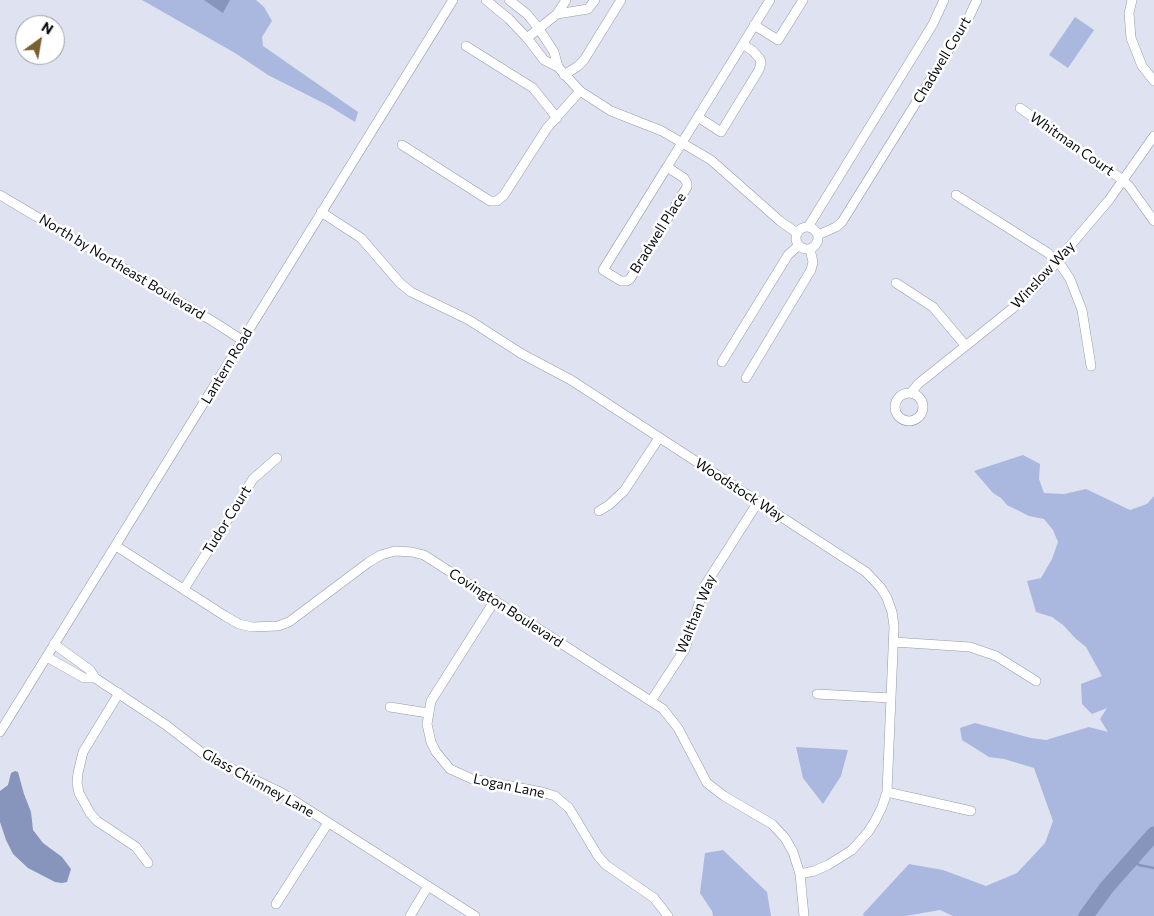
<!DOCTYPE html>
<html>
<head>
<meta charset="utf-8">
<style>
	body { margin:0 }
	#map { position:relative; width:1154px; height:916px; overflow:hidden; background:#dfe3f1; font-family:Commissioner,sans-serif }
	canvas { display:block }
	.north { position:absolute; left:15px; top:15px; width:50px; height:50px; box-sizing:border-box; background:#fff; border:1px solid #9d9d9f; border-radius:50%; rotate:32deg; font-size:14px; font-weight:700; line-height:20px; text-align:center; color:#0a0b10 }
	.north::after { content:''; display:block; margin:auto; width:18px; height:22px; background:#786031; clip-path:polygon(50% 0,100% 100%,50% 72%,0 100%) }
</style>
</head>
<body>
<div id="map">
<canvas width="1154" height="916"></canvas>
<div class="north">N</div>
</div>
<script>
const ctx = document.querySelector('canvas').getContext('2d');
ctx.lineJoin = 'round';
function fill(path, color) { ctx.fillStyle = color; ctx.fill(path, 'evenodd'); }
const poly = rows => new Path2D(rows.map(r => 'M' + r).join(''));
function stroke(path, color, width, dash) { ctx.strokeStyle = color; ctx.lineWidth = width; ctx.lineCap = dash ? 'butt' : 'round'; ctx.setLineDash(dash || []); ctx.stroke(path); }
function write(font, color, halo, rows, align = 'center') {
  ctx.font = font + ' Commissioner,sans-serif'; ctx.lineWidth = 5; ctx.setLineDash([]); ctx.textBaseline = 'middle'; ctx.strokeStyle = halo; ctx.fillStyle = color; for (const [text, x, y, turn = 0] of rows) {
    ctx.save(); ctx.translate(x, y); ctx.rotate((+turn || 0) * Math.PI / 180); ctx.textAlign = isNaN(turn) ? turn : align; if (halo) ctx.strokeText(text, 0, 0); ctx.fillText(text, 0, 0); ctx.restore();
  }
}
fill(poly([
	[142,0,256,0,264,7,272,21,262,37,263,46,358,112,355,122,329,106,268,75,235,53],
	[1075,17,1094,30,1068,68,1049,55],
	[1023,455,1040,464,1039,479,1044,493,1064,494,1086,489,1130,510,1147,504,1154,496,1154,916,953,916,940,910,905,916,864,916,863,914,909,864,943,870,986,886,1017,873,1045,843,1053,821,1034,768,1004,759,989,757,962,740,960,728,975,723,1031,738,1046,740,1089,727,1108,732,1100,719,1107,708,1092,714,1082,704,1081,684,1102,676,1086,647,1076,639,1063,625,1052,617,1036,612,1027,581,1041,578,1052,559,1058,542,1053,530,1044,519,1029,516,1007,505,1001,498,993,493,974,471],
	[796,747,848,750,841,776,823,804,803,778],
	[723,850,767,892,771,916,713,916,712,911,700,893,705,853]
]), '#aab7de');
fill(poly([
	[204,0,230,0,223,13],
	[15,771,18,772,24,794,31,812,33,830,43,843,62,857,71,869,67,882,62,883,55,882,28,868,13,854,6,840,0,822,0,791,8,785,11,773]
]), '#8794bb');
stroke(poly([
	[1132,860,1139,865,1154,868]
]), '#8794bb', 2.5);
stroke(poly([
	[1086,916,1107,887,1154,834]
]), '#8794bb', 15);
const minor = poly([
	[486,0,509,19,527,38,544,60,558,67,580,91,611,111,662,131,711,160,780,221,797,233],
	[509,0,527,14,539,29,554,52,558,67],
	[1132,0,1129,13,1131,38,1142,66,1154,81],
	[557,14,588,9,595,0],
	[754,25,778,40,803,0],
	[527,38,557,14,566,0],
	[466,46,533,88,557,118],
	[564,75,578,66,584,60,621,0],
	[1020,108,1120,178,1129,186,1154,221],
	[698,117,721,132,759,70,761,63,760,59,753,51,743,44],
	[402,145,490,201,497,201,504,195,547,128,580,91],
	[667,167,684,178,687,183,687,187,630,279,627,281,621,281,603,270,667,167],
	[667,167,770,0],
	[0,195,214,322,242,340],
	[956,195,1048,253,1062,267,1070,279,1082,310,1091,366],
	[321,212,361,238,400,283,411,292,469,320,522,354,571,380,866,572,881,588,887,598,892,612,894,626,887,792,882,807,875,821,868,832,852,850,828,865,814,871,800,874],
	'796 238a11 11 0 1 1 22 0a11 11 0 1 1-22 0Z',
	[808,227,933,24,944,0],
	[818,235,836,227,842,222,968,19,977,0],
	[896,283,933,307,965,345],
	[722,362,788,255,799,245],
	[746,378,811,270,813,262,810,249],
	[911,393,918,384,1013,308,1037,285,1109,200,1154,136],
	'895 407a14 14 0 1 1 28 0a14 14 0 1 1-28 0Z',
	[599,511,609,505,624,491,659,438],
	[116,546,225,616,239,624,252,627,278,626,289,622,369,562,381,555,395,551,412,552,424,555,663,709,678,728,707,783,724,796,772,824,785,838,793,852,800,874,804,916],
	[184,589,253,479,277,458],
	[495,600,431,701,427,724,431,742,436,752,450,769,472,779,542,792,555,796,569,808,598,856,606,865,654,898,668,916],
	[894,642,970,647,996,656,1036,681],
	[54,644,90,670,95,678,166,725,206,756,282,793,475,916],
	[47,657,84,678,95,678],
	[119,693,83,752,78,773,77,783,79,793,90,813,97,821,136,847,148,863],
	[817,694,891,698],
	[651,701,685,649,704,587,758,502],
	[390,707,428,713],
	[0,732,453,0],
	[887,792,971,811],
	[276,904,328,823],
	[410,916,428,886]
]);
stroke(minor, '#969aa6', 10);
stroke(minor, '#fff', 9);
write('14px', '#0a0b10', '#fff', [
	["Chadwell Court",942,60,-59],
	["Whitman Court",1072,144,35],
	["Bradwell Place",658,233,-58],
	["North by Northeast Boulevard",122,267,31],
	["Winslow Way",1043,275,-47],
	["Lantern Road",227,366,-59],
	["Woodstock Way",740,490,33],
	["Tudor Court",227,520,-58],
	["Covington Boulevard",506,608,33],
	["Walthan Way",696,614,-68],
	["Glass Chimney Lane",258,783,29],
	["Logan Lane",509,786,12]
]);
</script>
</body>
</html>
